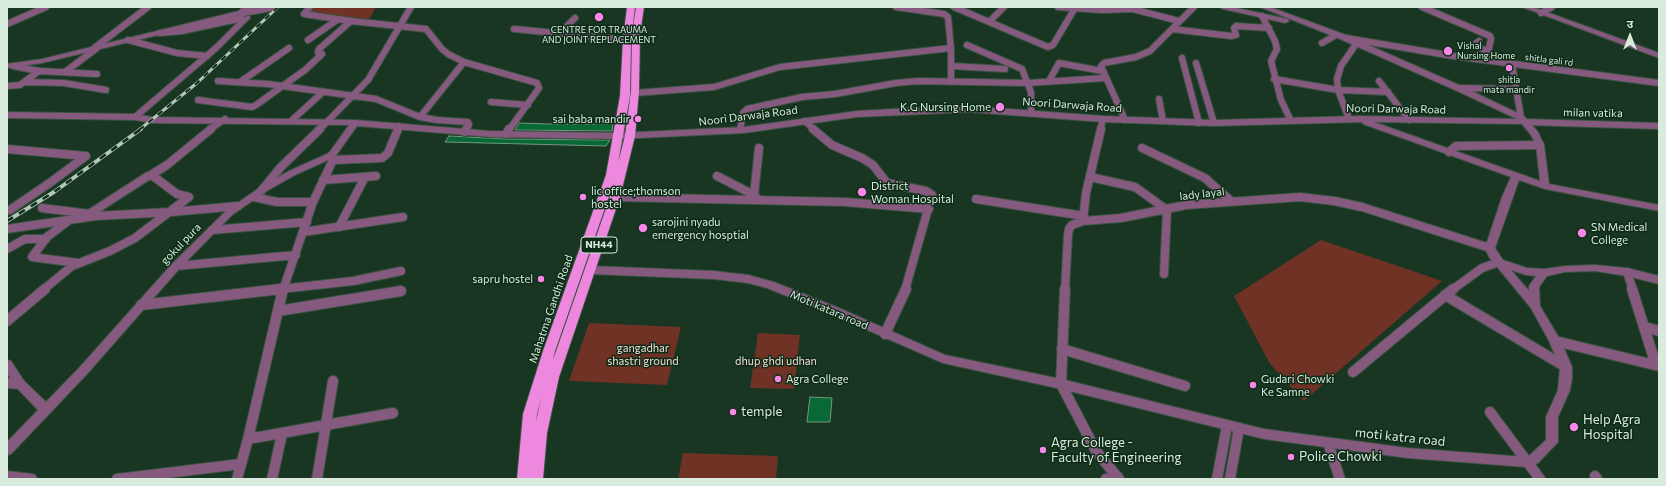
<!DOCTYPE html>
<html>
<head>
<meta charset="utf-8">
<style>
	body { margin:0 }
	#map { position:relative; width:1666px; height:486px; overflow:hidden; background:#183622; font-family:Commissioner,"Noto Sans Devanagari",sans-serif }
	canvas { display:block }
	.frame { position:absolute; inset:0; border:8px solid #d9ebdd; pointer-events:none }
	.north { position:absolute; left:1610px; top:16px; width:40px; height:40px; -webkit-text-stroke:3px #0d2c18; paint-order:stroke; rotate:0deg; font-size:11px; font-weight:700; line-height:16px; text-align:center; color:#d9ebdd }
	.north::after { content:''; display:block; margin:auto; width:14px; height:18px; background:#d9ebdd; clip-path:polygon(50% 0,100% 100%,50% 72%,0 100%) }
</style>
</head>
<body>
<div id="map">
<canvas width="1666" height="486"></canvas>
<div class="frame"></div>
<div class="north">उ</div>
</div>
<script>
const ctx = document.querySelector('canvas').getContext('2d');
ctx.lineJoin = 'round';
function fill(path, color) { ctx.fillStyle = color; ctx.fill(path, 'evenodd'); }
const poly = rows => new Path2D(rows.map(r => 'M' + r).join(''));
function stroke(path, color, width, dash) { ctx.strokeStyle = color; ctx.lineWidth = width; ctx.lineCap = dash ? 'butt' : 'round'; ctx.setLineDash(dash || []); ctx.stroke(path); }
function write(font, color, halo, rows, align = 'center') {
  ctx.font = font + ' Commissioner,sans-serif'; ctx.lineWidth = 3; ctx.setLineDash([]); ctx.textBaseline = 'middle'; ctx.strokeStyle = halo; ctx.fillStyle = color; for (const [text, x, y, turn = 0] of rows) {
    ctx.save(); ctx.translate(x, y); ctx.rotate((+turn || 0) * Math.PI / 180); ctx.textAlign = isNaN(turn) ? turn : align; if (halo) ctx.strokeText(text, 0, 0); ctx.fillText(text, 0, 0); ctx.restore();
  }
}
fill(poly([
	[314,7,376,7,368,21,308,13],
	[1321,240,1442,281,1304,401,1270,364,1234,296],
	[589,323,681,327,667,385,569,381],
	[758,333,800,335,794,389,750,388],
	[683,453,778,456,776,479,678,479]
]), '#6f3225');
const building = poly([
	[519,123,548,124,613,124,612,131,515,130,519,123],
	[449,136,506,139,610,140,606,146,445,142,449,136],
	[810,397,832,398,830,422,807,422,810,397]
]);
fill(building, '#086937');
stroke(building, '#75977e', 1);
const minorFar2 = poly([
	[310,7,304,14,351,21,426,29,442,49,448,54,464,62,537,83,539,88,509,130],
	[896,7,944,14,948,17,951,50,951,82],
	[954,7,1048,47,1053,45,1075,8],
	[1058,7,1102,10,1131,9],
	[1125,7,1179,21],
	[1422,7,1490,36,1491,39,1488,52],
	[1541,13,1552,7],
	[1262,16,1275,41,1277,49,1271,61,1281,100,1291,121],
	[990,21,1004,7],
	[7,24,46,7],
	[514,29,627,40],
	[1172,29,1231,36,1236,35,1234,28,1236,26,1269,28],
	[160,33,182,31,247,17],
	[559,34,575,18],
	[1346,38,1453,56,1659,83],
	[128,40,177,53,207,56],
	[308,40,337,20],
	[1479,41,1474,45,1488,52,1490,57],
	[1322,43,1336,35],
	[967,45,1022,69,1031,92,1031,113],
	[93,49,148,7],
	[1182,58,1199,123],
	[1196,63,1214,123],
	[1512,64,1521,118],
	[13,66,39,71,97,74],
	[951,66,1005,69],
	[65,72,97,48],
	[1274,79,1338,90,1388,92],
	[218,81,268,84,376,99,420,117,437,120,468,122,469,125,466,130],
	[1049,81,1059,63,1102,71],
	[1379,81,1409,120],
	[25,82,64,83,106,90],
	[240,82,289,48],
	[7,86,20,85,39,71],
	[1458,88,1516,89],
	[635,93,714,87,780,67,951,48],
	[1159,99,1163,121],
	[198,100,252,107,256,105,305,70,322,54,318,52,319,49,351,21],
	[491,102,528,105],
	[135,117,216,48,246,18],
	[420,117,464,62],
	[1349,119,1338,90,1337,79,1341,66,1356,44],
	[1125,120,1101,66,1104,63,1136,57,1150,51,1194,7],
	[291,121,323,92],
	[805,121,814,130],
	[1525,122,1659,126],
	[209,130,225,119],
	[319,130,368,80,411,7],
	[397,130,399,126],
	[740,130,743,113,747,109,802,97,835,94,896,83,918,81,1028,83,1105,78],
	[1100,130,1103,119]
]);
const minorFar1 = poly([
	[813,129,832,145,862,158,873,165,887,183,926,191,932,195,905,290],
	[465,132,466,129],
	[506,134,509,129],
	[1142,148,1205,178,1231,201],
	[7,149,86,156,51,182,10,210,7,210],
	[1449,152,1456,146,1540,145],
	[333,160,382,158,388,153,398,129],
	[151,175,167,165,211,129],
	[717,176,754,195,758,199],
	[1090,177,1135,187,1167,210,1164,274],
	[323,180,376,176],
	[262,190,280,168,320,129],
	[754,195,759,148],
	[254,197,277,202,313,202],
	[615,197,845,202,929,209],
	[976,199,1084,216],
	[42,208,90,214],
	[1083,220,1086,193,1101,129],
	[68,221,47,237,32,257,78,263],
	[339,227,365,177],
	[7,229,96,216,171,212,238,206],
	[212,230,307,222],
	[303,232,403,217],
	[7,249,25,239,46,239],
	[176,266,296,255],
	[1627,272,1633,290],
	[43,290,72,266,110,251,135,238,189,197,177,194,153,176,148,176,89,214],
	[272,290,353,281,401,271],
	[283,290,313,202,332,162,332,155],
	[1065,290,1068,235,1069,229,1072,225,1083,221,1121,218,1186,205,1300,197,1334,201,1362,207,1490,248],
	[1452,290,1482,268,1499,262]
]);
const minor = poly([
	[1065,289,1061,384,1096,451,1119,479],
	[1632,289,1656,365],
	[1445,295,1566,367],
	[141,305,281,289],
	[278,311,401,291],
	[7,321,45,289],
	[1645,327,1659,331],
	[885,334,906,289],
	[1555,341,1659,366],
	[1062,349,1185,386],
	[1353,372,1453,289],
	[7,383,20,384],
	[1490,412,1540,479],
	[248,439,393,413],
	[1328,443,1340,479],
	[7,476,32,479],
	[1595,476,1597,479],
	[117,479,241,464],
	[237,479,248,439,283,289],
	[272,479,282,434],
	[317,479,333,381],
	[1106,479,1118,477],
	[1217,479,1227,426],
	[1230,479,1239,428]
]);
const tertiary = poly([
	[1219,7,1232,7,1288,19,1289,21,1285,23,1223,9,1219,7],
	[1260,7,1270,7,1346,35,1461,86,1524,116,1538,132,1544,145,1549,184,1659,205,1659,211,1545,189,1519,180,1495,248,1503,260,1527,268,1544,269,1565,266,1595,265,1627,268,1659,276,1659,284,1627,276,1595,271,1565,272,1547,276,1539,287,1540,306,1561,341,1572,367,1572,379,1570,390,1558,417,1558,442,1538,463,1526,467,1408,458,1264,439,1061,389,943,363,831,314,767,288,748,283,714,279,591,274,587,272,586,270,587,268,591,266,714,271,748,275,774,282,839,308,945,355,1061,379,1264,429,1408,448,1526,457,1530,455,1546,440,1546,417,1558,390,1560,367,1549,341,1531,308,1489,257,1485,248,1502,197,1511,177,1363,124,1362,122,1214,126,1103,122,970,112,857,117,744,133,619,139,490,137,357,126,335,157,295,175,265,192,232,215,180,268,87,374,50,413,11,454,7,455,7,442,38,410,16,387,7,373,7,360,11,361,24,381,46,402,79,368,172,264,226,211,259,188,289,171,329,153,349,125,152,123,135,120,7,118,7,112,135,114,152,117,355,120,490,131,619,133,744,127,857,111,945,106,970,106,1103,116,1214,120,1359,116,1517,119,1455,90,1340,39,1260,7],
	[1374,122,1522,124,1531,135,1536,145,1540,181,1374,122],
	[1511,270,1526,275,1536,276,1529,286,1529,291,1511,270],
	[1522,7,1533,7,1659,53,1659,58,1522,7],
	[243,10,247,12,246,14,42,63,7,68,7,64,42,59,243,10]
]);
const trunk = poly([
	[627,7,635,7,631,40,630,96,618,163,625,136,631,91,632,34,636,7,644,7,640,34,639,91,635,136,620,197,559,377,547,433,543,479,517,479,523,414,543,351,606,175,620,96,623,40,627,7],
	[614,182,610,197,553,360,555,351,614,182],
	[542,395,536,421,537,414,542,395]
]);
stroke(minorFar2, '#375340', 8);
stroke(minorFar1, '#375340', 10);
stroke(minor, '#375340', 12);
stroke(tertiary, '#375340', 2);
stroke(trunk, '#375340', 2);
stroke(minorFar2, '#86597e', 6);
stroke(minorFar1, '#86597e', 8);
stroke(minor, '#86597e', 10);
fill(tertiary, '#86597e');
fill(trunk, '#ee88de');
const railFar1 = poly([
	[139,130,197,83,278,7]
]);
const rail = poly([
	[7,221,54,192,141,129]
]);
stroke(railFar1, '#b3c7b8', 3);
stroke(rail, '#b3c7b8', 4);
stroke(railFar1, '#0d2c18', 2, [6]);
stroke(rail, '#0d2c18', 2.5, [7]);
const tertiaryBridge = poly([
	[243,12,271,7]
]);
stroke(tertiaryBridge, '#375340', 10, []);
stroke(tertiaryBridge, '#86597e', 8);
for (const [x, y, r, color] of [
	[599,17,5,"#f987e8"],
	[1448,51,5,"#f987e8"],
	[1509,68,4,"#f987e8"],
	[1000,107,5,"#f987e8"],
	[638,119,4,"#f987e8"],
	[862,192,5,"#f987e8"],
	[583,197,4,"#f987e8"],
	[643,228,5,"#f987e8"],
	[1582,233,5,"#f987e8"],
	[541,279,4,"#f987e8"],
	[778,379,4,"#f987e8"],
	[1253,385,4,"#f987e8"],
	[733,412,4,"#f987e8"],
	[1574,427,5,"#f987e8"],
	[1043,450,4,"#f987e8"],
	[1291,457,4,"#f987e8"]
]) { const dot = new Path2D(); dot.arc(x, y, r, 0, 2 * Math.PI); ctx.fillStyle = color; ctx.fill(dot); stroke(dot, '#0d2c18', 1.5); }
write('9px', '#d9ebdd', '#0d2c18', [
	["CENTRE FOR TRAUMA",599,30],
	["AND JOINT REPLACEMENT",599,40],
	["Vishal",1457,46,"left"],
	["Nursing Home",1457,56,"left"],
	["shitla",1509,80],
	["mata mandir",1509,90]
]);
write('9px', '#d9ebdd', '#0d2c18', [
	["shitla gali rd",1549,60,7]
]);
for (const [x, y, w] of [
	[599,245,36]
]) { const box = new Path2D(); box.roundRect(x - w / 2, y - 8, w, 16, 3); ctx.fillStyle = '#0d2c18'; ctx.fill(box); stroke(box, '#d9ebdd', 1); }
write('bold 10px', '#d9ebdd', null, [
	["NH44",599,245]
]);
write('11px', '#d9ebdd', '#0d2c18', [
	["Noori Darwaja Road",1072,105,4],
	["Noori Darwaja Road",1396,109,1],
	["milan vatika",1593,113,1],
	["Noori Darwaja Road",748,116,-7],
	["lady layal",1202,194,-7],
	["gokul pura",181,244,-46],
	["Mahatma Gandhi Road",551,309,-71],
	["Moti katara road",829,310,23]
]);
write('11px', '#d9ebdd', '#0d2c18', [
	["K.G Nursing Home",991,107,"right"],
	["sai baba mandir",630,119,"right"],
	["District",871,186],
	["Woman Hospital",871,199],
	["lic office;thomson",591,191],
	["hostel",591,204],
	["sarojini nyadu",652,222],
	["emergency hosptial",652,235],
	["SN Medical",1591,227],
	["College",1591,240],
	["sapru hostel",533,279,"right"],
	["Agra College",786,379],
	["Gudari Chowki",1261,379],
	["Ke Samne",1261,392]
], 'left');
write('11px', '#f6ddd7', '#0d2c18', [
	["gangadhar",643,348],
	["shastri ground",643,361],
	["dhup ghdi udhan",776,361]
]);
write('13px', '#d9ebdd', '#0d2c18', [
	["temple",741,412],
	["Help Agra",1583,420],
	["Hospital",1583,435],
	["Agra College -",1051,443],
	["Faculty of Engineering",1051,458],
	["Police Chowki",1299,457]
], 'left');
write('13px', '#d9ebdd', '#0d2c18', [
	["moti katra road",1400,437,6]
]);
</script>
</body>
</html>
